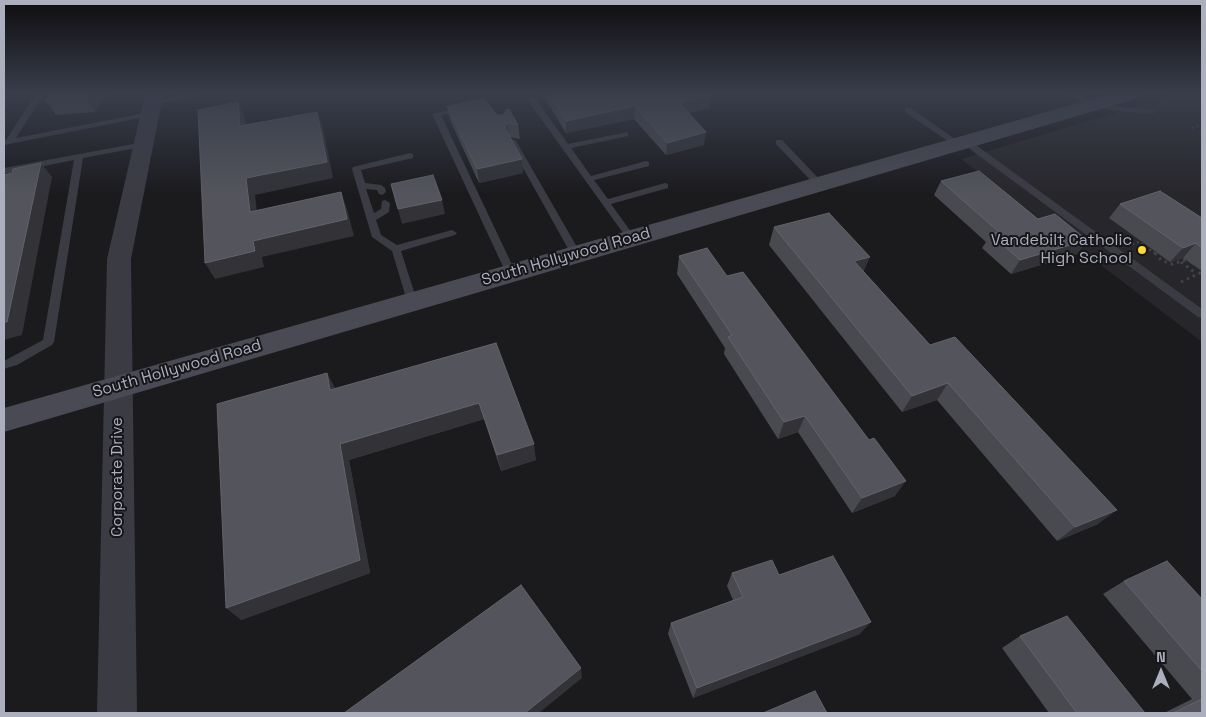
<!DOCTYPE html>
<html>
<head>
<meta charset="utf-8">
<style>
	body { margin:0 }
	#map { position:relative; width:1206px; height:717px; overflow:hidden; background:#1b1a1d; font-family:"Space Grotesk",sans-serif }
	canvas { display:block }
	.frame { position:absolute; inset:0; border:5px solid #acafbe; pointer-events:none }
	.north { position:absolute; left:1136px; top:647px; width:50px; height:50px; -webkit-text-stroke:4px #161518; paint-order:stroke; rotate:0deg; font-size:14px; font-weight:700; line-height:20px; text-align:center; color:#acafbe }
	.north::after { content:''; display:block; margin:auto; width:18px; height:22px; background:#acafbe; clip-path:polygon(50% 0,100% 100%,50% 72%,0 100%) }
</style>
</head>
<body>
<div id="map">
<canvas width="1206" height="717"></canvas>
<div class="frame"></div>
<div class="north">N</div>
</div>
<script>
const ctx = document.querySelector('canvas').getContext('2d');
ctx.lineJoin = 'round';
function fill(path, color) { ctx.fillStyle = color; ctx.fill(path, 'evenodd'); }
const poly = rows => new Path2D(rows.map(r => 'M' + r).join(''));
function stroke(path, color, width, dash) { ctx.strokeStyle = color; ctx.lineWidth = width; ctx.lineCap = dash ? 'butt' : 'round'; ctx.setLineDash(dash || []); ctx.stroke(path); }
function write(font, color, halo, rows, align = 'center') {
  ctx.font = font + ' "Space Grotesk",sans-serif'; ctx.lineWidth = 4; ctx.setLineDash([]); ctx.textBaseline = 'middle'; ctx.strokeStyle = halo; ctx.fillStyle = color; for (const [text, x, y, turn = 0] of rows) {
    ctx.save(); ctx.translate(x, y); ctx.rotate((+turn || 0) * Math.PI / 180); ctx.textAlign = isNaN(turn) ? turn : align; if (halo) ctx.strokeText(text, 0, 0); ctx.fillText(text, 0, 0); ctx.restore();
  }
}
fill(poly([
	[1176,95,1202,95,1202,342,961,159]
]), '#27262a');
stroke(poly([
	[1192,128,1202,125],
	[1132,244,1139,242,1156,254]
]), '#41424a', 2.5, [2, 3]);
stroke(poly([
	[1155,253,1161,260,1172,264,1189,259],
	[1181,262,1197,274],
	[1181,282,1202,272]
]), '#41424a', 3, [2.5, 4]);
fill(poly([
	[35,95,43,95,16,138,150,112,154,114,150,116,4,145,4,141,6,140,35,95],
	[182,95,200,95,153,105,149,103,182,95],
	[1070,95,1080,95,1094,104,1152,110,1156,112,1152,114,1092,108,1070,95],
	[529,98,535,98,568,144,628,132,628,136,571,148,591,176,646,161,649,162,649,166,594,180,608,199,665,183,668,184,668,188,611,204,634,236,634,240,628,240,529,102,529,98],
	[462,107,466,109,465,111,441,115,516,273,515,275,507,275,506,273,432,114,462,107],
	[905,108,911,108,962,144,958,146,955,146,905,112,905,108],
	[509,139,512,139,516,141,581,254,579,256,576,257,571,254,508,141,509,139],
	[776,140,782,140,822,182,822,186,816,186,776,144,776,140],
	[963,140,969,140,1202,309,1202,318,1198,317,963,144,963,140],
	[144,142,147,142,147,146,83,158,54,342,52,345,17,365,4,369,4,361,43,340,74,160,4,174,4,168,144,142],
	[410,153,413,154,413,158,361,170,365,183,381,185,385,188,386,192,382,195,379,194,377,190,366,189,374,213,381,209,382,201,385,200,390,203,389,212,376,220,381,235,397,245,452,230,457,233,455,235,401,251,417,301,412,305,407,301,392,251,372,237,352,169,353,167,410,153]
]), '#3b3b43');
fill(poly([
	[145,95,163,95,131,259,137,713,97,713,107,259,145,95]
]), '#3b3b43');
fill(poly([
	[1106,95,1137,95,1135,99,4,432,4,408,1106,95]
]), '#494a53');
fill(poly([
	[50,95,106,95,95,112,56,115,46,101],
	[543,95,711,95,709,108,688,113,704,145,666,155,634,119,566,133],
	[447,106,497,115,518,125,520,139,510,137,522,159,523,173,479,183,450,120],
	[941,181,1038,219,1087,240,1077,254,1011,274,982,248,986,242,934,195],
	[1120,204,1202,218,1202,271,1183,258,1170,262,1109,218],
	[774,227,864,272,930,345,1098,524,1057,541,937,400,902,412,769,245],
	[679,256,727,276,895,496,852,513,798,432,778,439,724,354,725,348,677,274],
	[496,343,536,460,501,471,484,419,349,460,370,573,241,620,327,373,335,389],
	[732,573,779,575,860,634,693,698,668,634,671,623,733,600,727,586],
	[1124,581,1202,599,1202,713,1164,713,1192,699,1103,594],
	[1020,636,1145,713,1049,713,1002,648]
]), '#494a50');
fill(poly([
	[88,95,106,95,95,112,87,98],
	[711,95,709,108,679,116,680,103],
	[238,102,245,118,248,142,240,126],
	[635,106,634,119,566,133,566,121],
	[317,112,323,128,333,178,255,195,259,229,250,212,246,178],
	[507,123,509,137,505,128],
	[706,132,704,145,666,155,667,143],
	[522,159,523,173,479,183,477,169],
	[41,163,52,177,22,335,4,340,4,322],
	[341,192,347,209,354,236,262,257,264,267,215,279,205,263,253,241],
	[442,200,445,214,402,224,398,209],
	[1087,240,1077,254,1011,274,1020,260],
	[1196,243,1183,258,1170,262,1183,248],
	[870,257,862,275,854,261],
	[327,373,336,390,330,390],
	[948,383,937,400,902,412,912,396],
	[479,403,484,419,349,460,370,573,241,620,226,608,340,444],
	[805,416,798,432,778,439,784,422],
	[534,444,536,460,501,471,497,455],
	[906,481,895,496,852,513,862,498],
	[1117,510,1098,524,1057,541,1075,527],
	[871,622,860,634,693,698,697,688],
	[581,668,582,678,539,713,525,713]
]), '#323237');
const building = poly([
	[50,95,88,95,87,98,46,101,50,95],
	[550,95,710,95,680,103,706,132,667,143,635,106,566,121,550,95],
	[485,99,497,115,503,115,506,110,509,109,518,125,507,123,505,128,522,159,477,169,447,106,485,99],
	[238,102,240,126,317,112,327,162,246,178,250,212,341,192,347,219,253,241,255,251,205,263,198,110,238,102],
	[41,163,7,322,4,322,4,175,12,173,13,169,41,163],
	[979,171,1038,219,1055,214,1087,240,1020,260,991,234,999,232,941,181,979,171],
	[433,175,442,200,398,209,391,184,433,175],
	[1160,191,1202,218,1202,248,1196,243,1183,248,1120,204,1160,191],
	[829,213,870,257,854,261,930,345,955,337,1117,510,1075,527,948,383,912,396,774,227,829,213],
	[707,248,727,276,743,272,869,440,874,438,906,481,862,498,805,416,784,422,728,337,732,335,679,256,707,248],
	[496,343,534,444,497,455,479,403,340,444,360,560,226,608,217,404,327,373,330,390,496,343],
	[833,556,871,622,697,688,671,623,743,597,732,573,772,560,779,575,833,556],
	[1167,561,1202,599,1202,671,1124,581,1167,561],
	[521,585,581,668,525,713,344,713,521,585],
	[1067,616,1145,713,1077,713,1020,636,1067,616],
	[815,691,827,713,763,713,815,691],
	[1202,699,1202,713,1173,713,1202,699]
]);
fill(building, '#54555c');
stroke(building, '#62636b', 1);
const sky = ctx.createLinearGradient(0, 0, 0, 196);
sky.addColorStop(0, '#0f0e10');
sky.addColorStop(0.48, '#393e4c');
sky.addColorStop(1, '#393e4c00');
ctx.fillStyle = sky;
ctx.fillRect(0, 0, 1206, 196);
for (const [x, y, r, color] of [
	[1142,250,5,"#ffda31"]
]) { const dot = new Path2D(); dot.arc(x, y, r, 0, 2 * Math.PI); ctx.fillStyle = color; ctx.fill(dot); stroke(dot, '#161518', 2); }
write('16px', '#acafbe', '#161518', [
	["Vandebilt Catholic",1132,241],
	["High School",1132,259]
], 'right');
write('16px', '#acafbe', '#161518', [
	["South Hollywood Road",566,257,-16],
	["South Hollywood Road",177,369,-16],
	["Corporate Drive",118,477,-90]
]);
</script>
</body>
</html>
